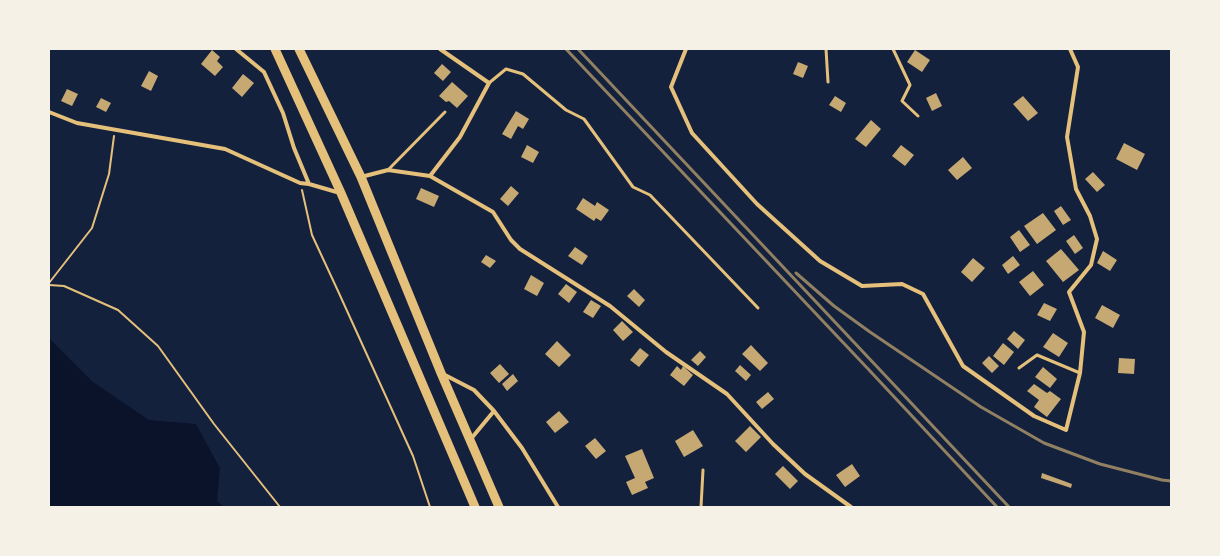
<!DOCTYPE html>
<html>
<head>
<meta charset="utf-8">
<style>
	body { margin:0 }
	#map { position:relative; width:1220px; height:556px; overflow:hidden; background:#14213d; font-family:"Alegreya Sans",sans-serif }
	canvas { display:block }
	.frame { position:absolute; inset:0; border:50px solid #f6f1e7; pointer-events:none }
</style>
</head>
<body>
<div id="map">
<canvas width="1220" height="556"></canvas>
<div class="frame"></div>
</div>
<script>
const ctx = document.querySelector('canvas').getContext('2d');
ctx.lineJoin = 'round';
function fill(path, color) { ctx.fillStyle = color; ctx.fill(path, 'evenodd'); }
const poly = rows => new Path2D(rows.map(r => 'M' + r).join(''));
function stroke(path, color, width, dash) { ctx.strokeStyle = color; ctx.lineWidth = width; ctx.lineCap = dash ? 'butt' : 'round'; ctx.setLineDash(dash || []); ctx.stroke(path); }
fill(poly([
	[49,338,93,382,149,420,196,424,220,468,217,501,224,507,49,507]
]), '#0b132b');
fill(poly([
	[212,50,220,57,217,61,223,67,215,76,201,64],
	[915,50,930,60,922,72,907,62],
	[798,62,808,66,803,78,793,74],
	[442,64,451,72,443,81,434,73],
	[149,71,158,76,151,91,141,86],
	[243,74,254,83,242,97,232,88],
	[452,82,468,96,457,108,449,101,446,102,439,96],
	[67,89,78,94,72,106,61,101],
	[936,93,942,106,932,111,926,98],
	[835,96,846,103,841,112,829,105],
	[1023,96,1038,113,1028,121,1013,104],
	[101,98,111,103,106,112,96,107],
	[516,111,529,119,523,129,518,126,511,139,502,134],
	[871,120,881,129,866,147,855,139],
	[1124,143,1145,154,1137,170,1116,159],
	[527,145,539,152,533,163,521,157],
	[901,145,914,155,905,166,892,156],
	[963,157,972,168,957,180,948,170],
	[1093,172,1105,185,1097,192,1085,179],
	[511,186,519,193,508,206,500,199],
	[421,188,439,196,434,207,416,199],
	[583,198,595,206,597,202,609,210,601,221,596,218,594,221,576,209],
	[1061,206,1071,220,1063,225,1054,211],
	[1043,213,1056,230,1037,244,1024,226],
	[1019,230,1030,245,1020,252,1010,237],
	[1074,235,1083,248,1075,254,1066,241],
	[575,247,588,256,582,265,568,256],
	[1061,249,1079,270,1063,282,1046,261],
	[1103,251,1117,260,1110,271,1097,263],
	[486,255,496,261,490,268,481,262],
	[1013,256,1020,265,1008,274,1002,265],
	[973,258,985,268,972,282,961,272],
	[1033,271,1044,285,1030,296,1019,282],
	[531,275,544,283,537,296,524,289],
	[566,284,577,292,569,303,558,294],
	[634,289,645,300,639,307,627,296],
	[591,300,601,306,593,318,583,312],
	[1044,303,1057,309,1050,321,1037,315],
	[1102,305,1120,315,1113,328,1095,318],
	[622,321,633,332,623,341,613,330],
	[1014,331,1025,340,1018,349,1007,339],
	[1053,333,1068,343,1059,357,1043,347],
	[557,341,571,355,559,367,545,354],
	[1003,343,1014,352,1004,365,993,356],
	[751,345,768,363,760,371,742,354],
	[640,348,649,355,639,367,630,360],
	[700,351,706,357,698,366,691,360],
	[989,356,999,366,992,373,982,363],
	[1119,358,1135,359,1134,374,1118,373],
	[500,364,509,374,499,383,490,373],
	[740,365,751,375,746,381,735,371],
	[677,366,681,370,683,366,693,375,684,386,670,375],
	[1043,367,1057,379,1050,388,1035,377],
	[513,374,518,381,507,391,502,384],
	[1034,384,1047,393,1050,391,1061,399,1047,417,1034,407,1039,400,1027,391],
	[768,392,774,399,762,409,756,402],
	[559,411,569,422,555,433,546,422],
	[750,426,761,437,746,452,735,441],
	[693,430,703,446,684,457,675,441],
	[595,438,606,451,596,459,585,446],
	[642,449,654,478,645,482,648,488,632,495,626,482,635,478,625,456],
	[852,464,860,476,845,487,836,475],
	[783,466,798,481,790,489,775,474],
	[1042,473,1072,484,1071,488,1041,478]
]), '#c6a872');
stroke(poly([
	[302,190,312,235,338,291,413,456,430,507],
	[49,283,92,228,109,174,114,136],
	[49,285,64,286,118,310,158,346,214,424,280,507]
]), '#e5c07b', 2);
stroke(poly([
	[826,49,828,82],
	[893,49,910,85,902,101,918,116],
	[489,83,506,69,523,74,566,110,584,119,633,187,650,195,758,308],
	[388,170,445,112],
	[1019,368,1037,355,1080,373],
	[701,507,703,470]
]), '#e5c07b', 3);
stroke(poly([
	[236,49,264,72,283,113,294,148,309,184],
	[440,49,489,83,460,137,430,176,493,212,511,240,520,249,610,306,666,352,727,394,773,444,805,474,851,507],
	[686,49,671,87,692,133,757,204,820,261,862,286,902,284,923,294,963,366,1034,416,1066,430,1080,373,1084,332,1069,292,1091,265,1097,239,1090,216,1076,189,1067,137,1078,67,1070,49],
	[49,112,77,123,225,149,300,183,309,184,340,193],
	[361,177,388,170,430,176],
	[443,374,474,390,494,411,522,448,558,507],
	[470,440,494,411]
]), '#e5c07b', 4);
stroke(poly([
	[275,49,341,193,475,507],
	[299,49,361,177,441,373,499,507]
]), '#e5c07b', 9);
stroke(poly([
	[566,49,870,371,997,507],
	[578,49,1009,507],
	[796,273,834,306,870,332,981,407,1044,443,1100,464,1162,480,1171,481]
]), '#918062', 3);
</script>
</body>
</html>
